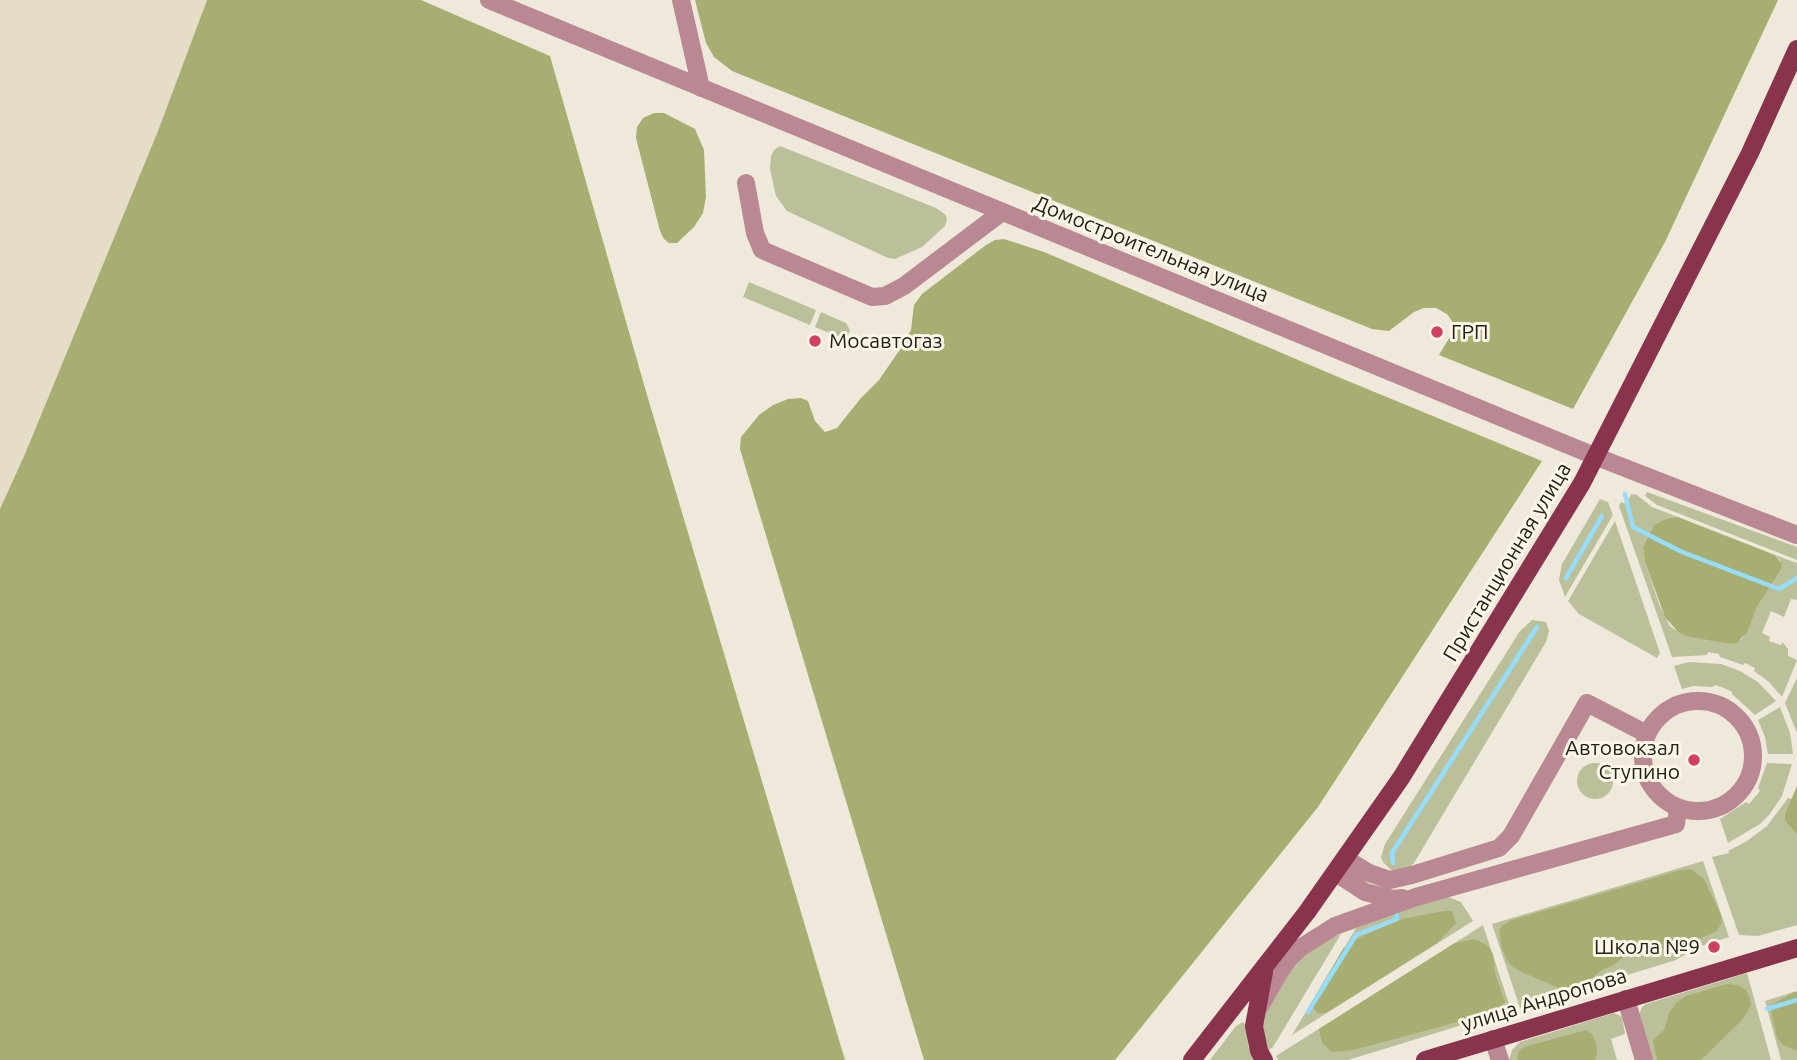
<!DOCTYPE html>
<html>
<head>
<meta charset="utf-8">
<style>
	body { margin:0 }
	canvas { display:block; background:#eee9da }
</style>
</head>
<body>
<canvas width="1797" height="1060"></canvas>
<script>
const ctx = document.querySelector('canvas').getContext('2d');
ctx.lineJoin = 'round';
function fill(path, color) { ctx.fillStyle = color; ctx.fill(path, 'evenodd'); }
const poly = rows => new Path2D(rows.map(r => 'M' + r).join(''));
function stroke(path, color, width, dash) { ctx.strokeStyle = color; ctx.lineWidth = width; ctx.lineCap = dash ? 'butt' : 'round'; ctx.setLineDash(dash || []); ctx.stroke(path); }
function write(font, color, halo, rows, align = 'center') {
  ctx.font = font + ' Ubuntu,sans-serif'; ctx.lineWidth = 6; ctx.setLineDash([]); ctx.textBaseline = 'middle'; ctx.strokeStyle = halo; ctx.fillStyle = color; for (const [text, x, y, turn = 0] of rows) {
    ctx.save(); ctx.translate(x, y); ctx.rotate((+turn || 0) * Math.PI / 180); ctx.textAlign = isNaN(turn) ? turn : align; if (halo) ctx.strokeText(text, 0, 0); ctx.fillText(text, 0, 0); ctx.restore();
  }
}
fill(poly([
	[0,0,207,0,158,131,25,454,0,509]
]), '#e5ddc7');
fill(poly([
	[780,146,936,208,946,215,947,220,945,226,922,247,895,259,888,258,787,211,776,196,770,169,771,156,774,150],
	[749,282,816,310,810,325,743,297],
	[821,312,846,323,850,330,846,340,815,327],
	[1647,492,1797,547,1797,560,1657,505,1645,496],
	[1631,494,1637,495,1652,507,1678,517,1668,518,1643,548,1645,562,1659,604,1670,626,1678,632,1729,644,1742,639,1757,607,1781,570,1780,560,1775,555,1797,563,1797,600,1791,599,1784,617,1771,611,1762,633,1770,637,1769,641,1781,645,1782,642,1784,644,1788,649,1788,656,1797,660,1782,697,1769,682,1754,671,1755,668,1745,663,1743,665,1720,657,1719,654,1708,652,1707,655,1672,657,1619,506,1621,502,1626,504],
	[1600,499,1608,502,1613,515,1565,597,1559,580,1562,564],
	[1615,521,1660,653,1657,658,1579,614,1568,601],
	[1532,620,1546,622,1549,631,1546,642,1414,863,1409,868,1392,871,1383,862,1381,857,1385,844,1520,631],
	[1689,662,1721,664,1740,671,1758,682,1776,701,1755,715,1732,694,1732,692,1724,688,1715,685,1713,687,1693,686,1682,689,1674,666],
	[1797,678,1797,733,1785,703],
	[1780,707,1790,733,1793,754,1768,754,1765,737,1758,720],
	[1767,763,1792,764,1782,796,1769,815,1760,824,1728,843,1720,819,1746,802,1749,804,1760,791,1758,788],
	'1577 781a18 18 0 1 1 36 0a18 18 0 1 1-36 0Z',
	[1788,798,1792,799,1785,814,1785,821,1797,835,1797,925,1758,936,1739,935,1712,857,1729,853,1728,851,1747,841,1767,826],
	[1703,861,1729,937,1698,947,1676,960,1520,1008,1492,924],
	[1446,896,1461,902,1473,921,1292,1035,1356,928,1396,912],
	[1483,925,1511,1010,1348,1060,1278,1060,1276,1056],
	[1341,934,1273,1047,1267,1051,1262,1019,1275,990,1306,953,1327,939],
	[1747,973,1771,1060,1650,1060,1638,1017,1642,1007,1646,1004],
	[1797,991,1797,1060,1781,1060,1765,1001],
	[1614,1013,1622,1017,1625,1034,1611,1039,1617,1060,1509,1060,1512,1050,1520,1042],
	[1243,1022,1247,1026,1248,1046,1254,1060,1210,1060,1236,1026]
]), '#bcc09a');
fill(poly([
	[207,0,421,0,550,56,647,395,845,1060,0,1060,0,509,25,454,158,131],
	[695,0,1778,0,1665,242,1573,409,1439,355,1454,330,1452,321,1447,314,1436,308,1424,308,1414,312,1389,331,1372,329,732,71,714,57,706,43],
	[654,113,664,113,695,129,704,150,706,197,703,213,694,227,677,243,669,243,664,239,660,231,636,138,637,127,643,118],
	[1004,239,1044,252,1343,379,1542,461,1318,807,1115,1060,924,1060,740,449,741,437,759,415,773,405,788,399,801,398,808,401,815,421,825,432,837,428,861,398,879,380,903,345,911,330,914,305,922,294,986,245,995,240],
	[1678,517,1775,555,1782,564,1781,570,1757,607,1747,632,1737,643,1729,644,1687,636,1678,632,1665,617,1645,562,1643,548,1654,525,1669,518],
	[1797,786,1797,835,1785,821,1785,814],
	[1691,869,1704,879,1721,915,1722,922,1717,931,1673,950,1636,946,1614,965,1602,970,1585,984,1564,990,1524,973,1513,967,1507,960,1502,949,1499,930,1503,925,1512,920,1681,870],
	[1444,911,1452,911,1456,923,1437,943,1326,1013,1318,1013,1310,1005,1343,949,1356,939,1402,919],
	[1474,939,1487,945,1493,954,1495,973,1505,1002,1500,1008,1447,1025,1353,1050,1332,1052,1322,1043,1319,1029,1455,943],
	[1727,984,1737,985,1745,989,1749,996,1751,1005,1744,1018,1701,1060,1657,1060,1653,1040,1664,1030,1670,1011,1676,1003,1686,996],
	[1794,992,1797,992,1797,1051,1783,1045,1777,1038,1771,1012,1772,1005],
	[1586,1030,1592,1034,1596,1042,1597,1052,1595,1060,1519,1060,1517,1058,1519,1051,1524,1047]
]), '#a8ad71');
stroke(poly([
	[1625,494,1633,527,1682,552,1779,589,1797,578],
	[1566,578,1602,516],
	[1393,863,1392,853,1537,627],
	[1767,1009,1797,1000],
	[1308,1012,1356,935,1397,919,1396,912]
]), '#95ddfa', 4.5);
stroke(poly([
	[489,0,1597,457,1797,535],
	[681,0,701,88],
	[746,183,755,233,762,250,872,297,885,296,904,286,1002,212],
	'1643 756a55 55 0 1 1 110 0a55 55 0 1 1-110 0Z',
	[1346,859,1369,873,1390,880,1412,875,1499,848,1511,836,1587,703,1647,734],
	[1336,873,1365,892,1393,899,1402,898],
	[1626,999,1644,1060],
	[1260,1006,1279,973,1288,960,1300,948,1335,926,1416,897,1676,824,1678,808],
	[1493,1039,1500,1060]
]), '#ba8892', 18);
stroke(poly([
	[1192,1060,1307,912,1401,778,1582,483,1750,153,1797,49],
	[1264,1060,1259,1051,1254,1026,1264,972],
	[1425,1060,1797,948]
]), '#89334d', 18);
for (const [x, y, r, color] of [
	[1437,332,7,"#cf4062"],
	[815,341,7,"#cf4062"],
	[1694,760,7,"#cf4062"],
	[1714,947,7,"#cf4062"]
]) { const dot = new Path2D(); dot.arc(x, y, r, 0, 2 * Math.PI); ctx.fillStyle = color; ctx.fill(dot); stroke(dot, '#fcf6e7', 2.5); }
write('21px', '#23211c', '#fcf6e7', [
	["Домостроительная улица",1151,249,22],
	["Пристанционная улица",1507,562,-59],
	["улица Андропова",1544,1000,-17]
]);
write('21px', '#23211c', '#fcf6e7', [
	["ГРП",1451,332],
	["Мосавтогаз",829,341],
	["Автовокзал",1680,748,"right"],
	["Ступино",1680,772,"right"],
	["Школа №9",1700,947,"right"]
], 'left');
</script>
</body>
</html>
